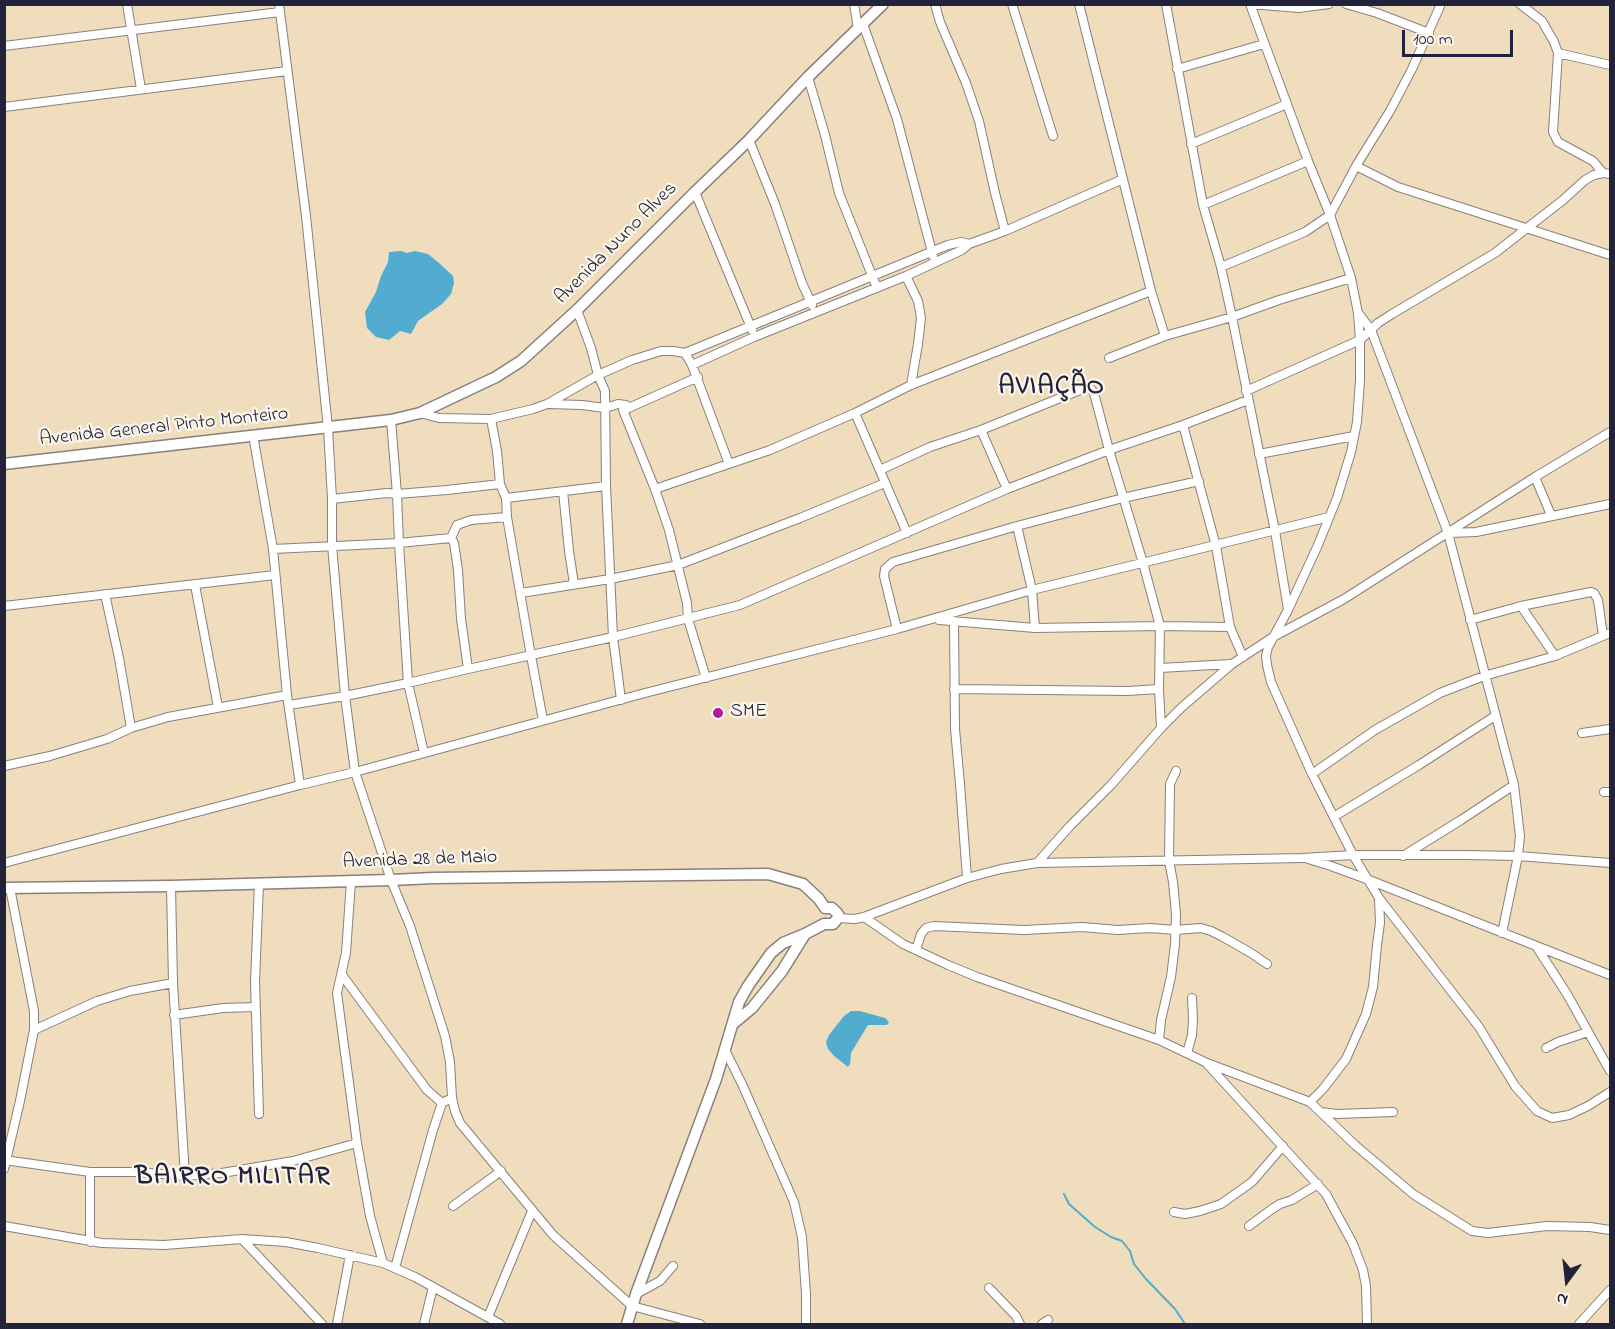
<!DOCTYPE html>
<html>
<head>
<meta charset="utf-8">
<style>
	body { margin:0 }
	#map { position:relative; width:1615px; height:1329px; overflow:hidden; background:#f0ddbd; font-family:"Indie Flower",sans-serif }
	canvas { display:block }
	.frame { position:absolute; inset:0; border:6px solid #22223b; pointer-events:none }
	.north { position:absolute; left:1537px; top:1251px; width:60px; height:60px; -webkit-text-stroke:4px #fbf7ec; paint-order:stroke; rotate:195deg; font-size:16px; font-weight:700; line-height:24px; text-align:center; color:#22223b }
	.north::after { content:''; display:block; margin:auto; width:21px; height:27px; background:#22223b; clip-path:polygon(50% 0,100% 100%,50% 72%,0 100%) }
	.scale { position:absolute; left:1402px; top:30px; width:111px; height:27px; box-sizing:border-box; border:3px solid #22223b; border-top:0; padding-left:8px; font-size:18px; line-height:21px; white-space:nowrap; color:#22223b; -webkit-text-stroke:4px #fbf7ec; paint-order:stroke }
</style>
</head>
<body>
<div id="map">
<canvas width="1615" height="1329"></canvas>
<div class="frame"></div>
<div class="north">N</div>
<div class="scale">100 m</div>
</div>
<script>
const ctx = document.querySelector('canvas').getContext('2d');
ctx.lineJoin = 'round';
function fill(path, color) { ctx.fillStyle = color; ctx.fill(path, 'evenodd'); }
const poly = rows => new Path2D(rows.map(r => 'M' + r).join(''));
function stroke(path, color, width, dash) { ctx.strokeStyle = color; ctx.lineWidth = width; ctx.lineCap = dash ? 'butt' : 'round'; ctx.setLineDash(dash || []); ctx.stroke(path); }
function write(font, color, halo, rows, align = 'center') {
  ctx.font = font + ' "Indie Flower",sans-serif'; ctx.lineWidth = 4.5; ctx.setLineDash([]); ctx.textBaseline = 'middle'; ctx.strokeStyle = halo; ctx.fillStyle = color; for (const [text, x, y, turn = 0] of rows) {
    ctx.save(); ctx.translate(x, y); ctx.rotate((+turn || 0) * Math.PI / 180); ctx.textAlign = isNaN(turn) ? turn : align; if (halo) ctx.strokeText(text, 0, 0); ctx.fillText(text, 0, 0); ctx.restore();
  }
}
fill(poly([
	[401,251,407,253,415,251,428,254,439,263,453,276,454,283,451,294,442,304,418,321,411,334,400,331,389,340,376,337,367,328,365,312,376,292,381,276,388,262,389,252],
	[851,1011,860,1011,885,1018,889,1022,887,1025,868,1025,851,1053,850,1064,848,1067,834,1056,828,1049,826,1042,829,1035,844,1016]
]), '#52accf');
stroke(poly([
	[1064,1194,1069,1204,1095,1227,1111,1237,1122,1241,1130,1251,1134,1264,1146,1279,1175,1309,1185,1324]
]), '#52accf', 2);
const street = poly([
	[127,4,141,89],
	[279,4,306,216,328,428,332,499,332,545,345,696,355,772,391,880,410,926,445,1036,450,1062,452,1098,455,1111,460,1123,553,1235,632,1306,700,1324],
	[854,4,858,29],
	[935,4,940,22,966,83,979,121,995,193,1005,231],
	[1012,4,1053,136],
	[1079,4,1151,291],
	[1166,4,1203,205,1221,267,1232,317,1275,531,1288,609],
	[1329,4,1299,8,1250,4,1308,161,1330,215,1351,278,1358,313,1360,340,1360,380,1357,422,1351,452,1337,498,1318,545,1288,610,1268,647,1266,656,1267,665,1271,682,1312,774,1353,855,1379,898,1479,1027,1515,1086,1537,1111,1552,1118,1569,1115,1588,1106,1610,1092],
	[1346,4,1377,13,1429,33],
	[1520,4,1542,21,1554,42,1558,53,1553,132,1558,142,1593,161,1603,173],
	[863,24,897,119,933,256],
	[4,46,280,12],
	[1558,53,1610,65],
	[1177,69,1264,44],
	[808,77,825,135,839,193,877,288],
	[4,107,287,71],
	[749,140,775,204,802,283,812,305],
	[1191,144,1287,104],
	[1356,166,1398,187,1610,255],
	[695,192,752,330],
	[1203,205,1308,161],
	[1221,267,1305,232,1330,215,1356,166,1390,111,1412,69,1441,4],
	[906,276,918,301,921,318,918,344,911,385],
	[577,310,591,348,598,375,605,391,606,486,613,637,621,700],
	[1359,314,1371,330,1448,533,1514,785,1520,836,1518,856,1502,933],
	[685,353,948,245,961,242,969,244],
	[1109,358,1165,336],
	[692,365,754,337,906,276,962,250,969,244,1005,231,1123,179],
	[1246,391,1360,340,1378,323,1392,314,1495,253,1563,200,1585,180,1594,175,1603,173,1610,174],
	[548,404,582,405,605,408,618,404,626,405,623,410,655,489,669,530,687,603,688,619,706,678],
	[624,410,698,377],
	[420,413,439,418,491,419,533,409,547,404,598,375,632,360,661,351,673,351,685,353,692,365,729,464],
	[855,413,907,533],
	[491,419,497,451,500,484,506,498,507,517,531,656,543,720],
	[391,420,397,494,399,543,408,683,424,753],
	[1183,425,1216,546,1230,627,1243,657],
	[981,430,1007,489],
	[253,435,273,549,287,695,300,785],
	[1259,454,1354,436],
	[880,470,930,447,981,430,1085,388,1091,389,1094,393,1109,450,1143,563,1160,626,1159,689,1161,728],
	[1535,477,1551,515],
	[655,489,770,450,855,413,911,385,1151,291,1165,336,1232,317,1279,300,1351,278],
	[563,491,569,551,574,584],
	[506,498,606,486],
	[332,499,387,493,397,494,447,490,500,484],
	[1017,526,1032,590,1035,628],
	[1449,533,1476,532,1610,504],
	[451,538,457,525,471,520,507,517],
	[273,549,399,543,451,538,454,543,458,570,461,619,468,669],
	[195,585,218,707],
	[521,593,610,579,678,565,800,518,885,483],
	[105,594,119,658,131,728],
	[4,606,275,575],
	[1521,606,1591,592,1594,593,1598,600,1603,636],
	[939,620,1035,628,1160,626,1230,627],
	[1470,620,1521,606,1555,656],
	[954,621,955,729,960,784,967,878],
	[897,629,884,576,885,569,893,562,1017,526,1123,498,1199,481],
	[1160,668,1231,664],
	[954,689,1128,691,1159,689],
	[289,705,345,696,408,683,468,669,613,637,740,605,1007,489,1109,450,1183,425,1248,400],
	[1582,733,1610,729],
	[4,766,50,756,107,739,131,728,168,717,287,695],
	[1312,774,1375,730,1440,693,1484,676,1555,656,1610,633],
	[1604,792,1610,792],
	[1335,816,1419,765,1495,716],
	[1403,856,1461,820,1514,785],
	[1308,859,1331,866,1369,880,1610,975],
	[4,863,300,785,355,772,645,693,897,629,1032,590,1329,517],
	[1037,863,1070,826,1111,785,1161,728,1182,707,1232,664,1273,637,1344,599,1535,477,1610,432],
	[351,881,346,953,337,993,357,1143,370,1216,383,1263],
	[259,884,255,982,259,1114],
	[171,886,173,983,185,1176],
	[864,917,903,944,948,965,977,977,1159,1040,1207,1063,1310,1102,1355,1145,1413,1194,1472,1231,1488,1233,1547,1226,1590,1227,1610,1230],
	[838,918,855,919,864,917,967,878,1001,869,1037,863,1302,858,1353,855,1466,855,1518,856,1610,863],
	[1536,946,1567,994,1610,1071],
	[916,950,921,934,926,928,934,926,1024,930,1082,927,1118,930,1150,928,1175,930,1201,928,1211,931,1223,937,1251,953,1267,964],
	[342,975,427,1090,442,1103],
	[174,1015,223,1008,255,1007],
	[34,1030,97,1001,130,991,173,983],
	[1159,1040,1161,1020,1171,977,1175,944,1176,914,1173,882,1169,861,1170,784,1176,771],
	[1546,1048,1558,1042,1588,1032],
	[725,1050,742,1084,794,1202,802,1237,806,1294,806,1324],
	[1187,1053,1192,1035,1193,1019,1192,998],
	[1208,1065,1326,1194,1353,1244,1363,1270,1366,1286,1367,1324],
	[1310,1102,1323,1089,1346,1059,1366,1014,1373,987,1377,945,1380,923,1379,898],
	[1321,1112,1337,1114,1393,1112],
	[4,1160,90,1172,138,1172,185,1176,222,1173,293,1161,357,1143],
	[4,1169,20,1101,34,1030,34,1011,10,888],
	[90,1172,90,1242],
	[453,1206,501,1171],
	[1174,1212,1185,1214,1200,1211,1221,1204,1252,1182,1283,1146],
	[4,1226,102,1243,164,1245,242,1239,286,1242,318,1248,383,1263,415,1277,500,1324],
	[1249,1226,1272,1209,1280,1204,1292,1200,1318,1184],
	[242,1239,322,1324],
	[395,1268,433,1130,442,1103,452,1098],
	[989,1288,1016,1316,1020,1324],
	[636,1294,660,1281,673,1266],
	[488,1317,532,1211],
	[337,1324,350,1255],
	[424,1324,433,1287],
	[1042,1324,1048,1320],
	[1579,1324,1610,1290]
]);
const secondary = poly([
	[4,464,391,420,420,413,496,377,521,361,577,310,695,192,749,140,808,77,883,4],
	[4,888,171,886,391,880,433,878,768,874,803,884,819,899,825,908],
	[824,924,833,924,838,918,838,914,832,908,825,908],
	[734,1023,752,1008,761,997,782,971,805,934],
	[627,1324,636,1294,716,1079,739,1002,748,986,771,953,783,943,805,934,824,924]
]);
stroke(street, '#89807c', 10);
stroke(secondary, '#89807c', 13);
stroke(street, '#fff', 8);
stroke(secondary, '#fff', 10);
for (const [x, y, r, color] of [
	[718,713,6,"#b5179e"]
]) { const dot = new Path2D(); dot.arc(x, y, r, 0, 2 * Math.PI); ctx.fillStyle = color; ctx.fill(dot); stroke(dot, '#fbf7ec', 2); }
write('20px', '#22223b', '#fbf7ec', [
	["Avenida Nuno Alves",617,244,-45],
	["Avenida General Pinto Monteiro",164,428,-6],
	["Avenida 28 de Maio",420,861,-2]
]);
write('20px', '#22223b', '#fbf7ec', [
	["SME",730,713]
], 'left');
ctx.letterSpacing = '1.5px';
write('bold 26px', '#22223b', '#fbf7ec', [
	["AVIAÇÃO",1052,389],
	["BAIRRO MILITAR",233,1179]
]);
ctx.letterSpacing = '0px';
</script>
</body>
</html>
